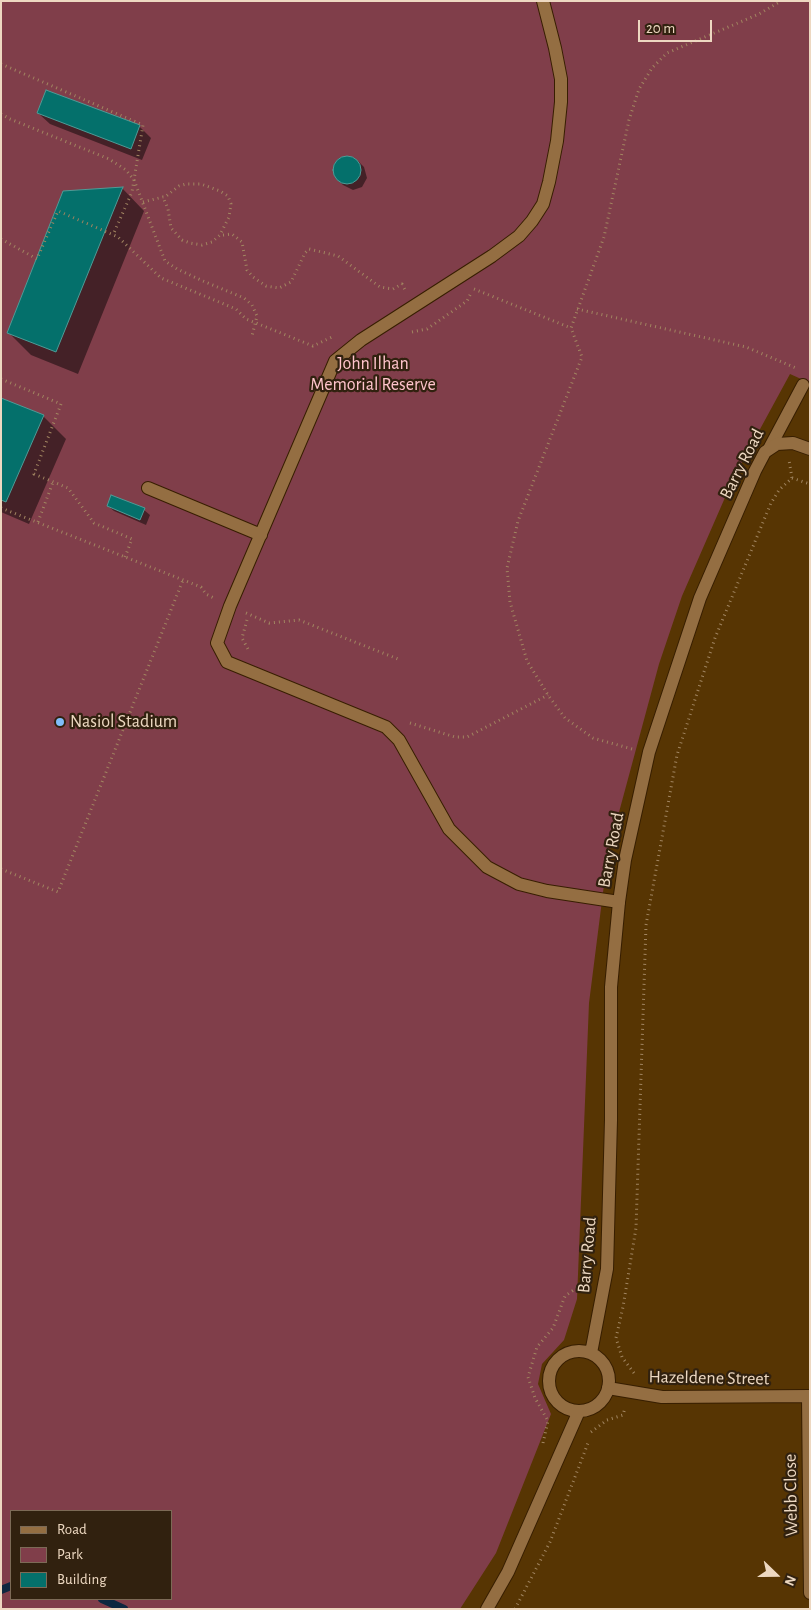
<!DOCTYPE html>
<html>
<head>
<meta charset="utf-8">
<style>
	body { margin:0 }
	#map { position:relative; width:811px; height:1610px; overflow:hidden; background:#573503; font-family:"Alegreya Sans",sans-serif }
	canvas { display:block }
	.frame { position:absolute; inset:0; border:2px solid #edd8c1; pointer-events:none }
	.legend { position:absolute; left:10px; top:1510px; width:162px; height:90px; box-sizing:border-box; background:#31210f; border:1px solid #7c6a56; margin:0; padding:6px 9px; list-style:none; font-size:15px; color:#edd8c1 }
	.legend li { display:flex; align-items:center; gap:10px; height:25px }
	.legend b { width:25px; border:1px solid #7c6a56 }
	.north { position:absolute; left:751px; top:1550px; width:50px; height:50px; -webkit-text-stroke:4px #31210f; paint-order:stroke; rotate:112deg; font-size:14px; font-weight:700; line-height:20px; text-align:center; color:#edd8c1 }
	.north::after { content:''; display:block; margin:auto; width:18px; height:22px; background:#edd8c1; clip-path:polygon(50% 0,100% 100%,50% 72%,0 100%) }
	.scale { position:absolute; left:638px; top:20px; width:74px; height:22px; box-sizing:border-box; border:2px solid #edd8c1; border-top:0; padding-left:6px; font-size:15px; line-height:18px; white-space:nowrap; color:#edd8c1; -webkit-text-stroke:4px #31210f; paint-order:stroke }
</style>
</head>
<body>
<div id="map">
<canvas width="811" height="1610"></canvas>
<div class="frame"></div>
<ul class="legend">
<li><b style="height:6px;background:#946e42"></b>Road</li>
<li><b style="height:14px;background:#803e4a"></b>Park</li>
<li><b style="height:14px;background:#04706b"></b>Building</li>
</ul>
<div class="north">N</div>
<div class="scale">20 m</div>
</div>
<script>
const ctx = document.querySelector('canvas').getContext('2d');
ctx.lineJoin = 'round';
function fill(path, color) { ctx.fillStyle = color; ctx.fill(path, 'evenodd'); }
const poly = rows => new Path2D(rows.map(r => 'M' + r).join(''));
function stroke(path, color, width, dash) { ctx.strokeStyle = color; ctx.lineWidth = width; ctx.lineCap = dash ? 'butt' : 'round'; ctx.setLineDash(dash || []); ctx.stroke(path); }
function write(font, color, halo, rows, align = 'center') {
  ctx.font = font + ' "Alegreya Sans",sans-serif'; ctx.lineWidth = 4.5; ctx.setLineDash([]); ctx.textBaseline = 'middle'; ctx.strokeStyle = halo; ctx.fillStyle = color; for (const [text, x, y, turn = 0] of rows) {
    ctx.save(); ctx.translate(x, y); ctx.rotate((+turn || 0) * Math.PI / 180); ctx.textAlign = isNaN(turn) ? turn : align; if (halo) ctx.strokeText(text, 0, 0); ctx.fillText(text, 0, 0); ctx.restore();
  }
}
fill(poly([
	[1,1,810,1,810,383,790,374,734,477,682,596,659,664,608,853,589,1003,577,1299,564,1340,542,1364,538,1384,551,1414,496,1553,460,1609,1,1609],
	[11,1511,171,1511,171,1599,11,1599]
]), '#803e4a');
fill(poly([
	[38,113,139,126,151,138,142,160,50,124],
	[348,156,358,161,364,167,367,178,362,187,353,190,343,185,337,179,333,169,338,159],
	[122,188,144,211,78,374,31,355,8,332],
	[1,399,43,416,66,439,29,524,1,512],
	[108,506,144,510,150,515,146,525,114,511]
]), '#0007');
stroke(poly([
	[1,1590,11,1586],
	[102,1599,124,1609]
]), '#0d2740', 8);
const building = poly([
	[46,90,140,125,131,149,37,113,46,90],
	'333 170a14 14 0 1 1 28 0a14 14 0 1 1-28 0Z',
	[123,187,56,352,7,333,63,191,123,187],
	[1,398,44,415,6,502,1,500,1,398],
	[111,495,145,508,140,520,107,506,111,495]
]);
fill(building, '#04706b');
stroke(building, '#4f9b96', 1);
const lane = poly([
	[543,1,555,48,561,79,561,102,557,141,549,182,543,204,532,221,519,236,492,256,361,340,335,361,230,606,217,643,227,662,386,727,399,740,449,829,487,867,519,884,547,891,619,902],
	[148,488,261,535]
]);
const street = poly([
	[770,447,803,385],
	[608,1388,662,1397,810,1396],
	[808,1397,810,1593]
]);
const secondary = poly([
	'549 1381a30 30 0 1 1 60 0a30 30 0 1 1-60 0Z',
	[591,1353,607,1269,611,1120,611,987,619,902,625,860,649,752,700,598,755,471,765,452,777,444,793,443,810,449],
	[487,1609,508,1572,579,1411]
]);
stroke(lane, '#371e00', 14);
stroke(street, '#371e00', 14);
stroke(secondary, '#371e00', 14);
stroke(poly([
	[1,64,143,125,132,192,113,235],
	[1,114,10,119,109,159,126,170,134,180,165,261,177,269,203,281,244,298,252,305,257,316,252,336],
	[143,202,163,197,165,197,179,186,186,184,201,184,220,191,228,196,231,204,229,217,220,235,212,242,202,245,190,243,182,240,171,228,168,209,163,197],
	[223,235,232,234,242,242,247,270,253,277,266,286,279,288,291,282,305,253,309,249,338,256,380,287,393,289,402,284,405,290],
	[1,239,37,259,58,211,118,237,161,278,236,309,246,319,313,346,332,337],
	[474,289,571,328],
	[577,309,746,347,796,368],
	[412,332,427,329,467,301,471,293],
	[1,379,61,404,34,474,68,488,94,523,132,539,125,557],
	[792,478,810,484],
	[1,508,201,587,206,594,214,598],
	[38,522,53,482],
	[246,613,269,623,299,620,398,659],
	[247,620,242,638,249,651],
	[410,723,455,737,467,737,548,695],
	[632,749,593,738,565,718,548,695,527,661,510,602,507,568,518,521,582,357,571,328,604,237,629,120,639,89,652,68,667,53,759,14,781,1],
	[1,869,58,892,183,580],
	[634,1373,622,1357,616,1338,623,1307,636,1228,646,925,677,755,715,638,771,503,779,490,792,478,789,460],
	[591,1432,607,1420,623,1415,625,1408],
	[543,1443,548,1421,535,1398,528,1377,537,1347,553,1328,565,1296,584,1283],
	[515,1609,550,1542,588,1443]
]), '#a18561', 3, [1, 4]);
stroke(lane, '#946e42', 12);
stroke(street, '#946e42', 12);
stroke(secondary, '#946e42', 12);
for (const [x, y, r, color] of [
	[60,722,5,"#80bdfa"]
]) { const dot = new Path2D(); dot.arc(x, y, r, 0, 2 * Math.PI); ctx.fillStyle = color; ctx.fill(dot); stroke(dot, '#31210f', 2); }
write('18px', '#ffc4cc', '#31210f', [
	["John Ilhan",373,364],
	["Memorial Reserve",373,385]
]);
write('18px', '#edd8c1', '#31210f', [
	["Barry Road",742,464,-63],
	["Barry Road",611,850,-79],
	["Barry Road",587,1255,-85],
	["Hazeldene Street",709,1378,1],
	["Webb Close",791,1495,-91]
]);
write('18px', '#edd8c1', '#31210f', [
	["Nasiol Stadium",70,722]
], 'left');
</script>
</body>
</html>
